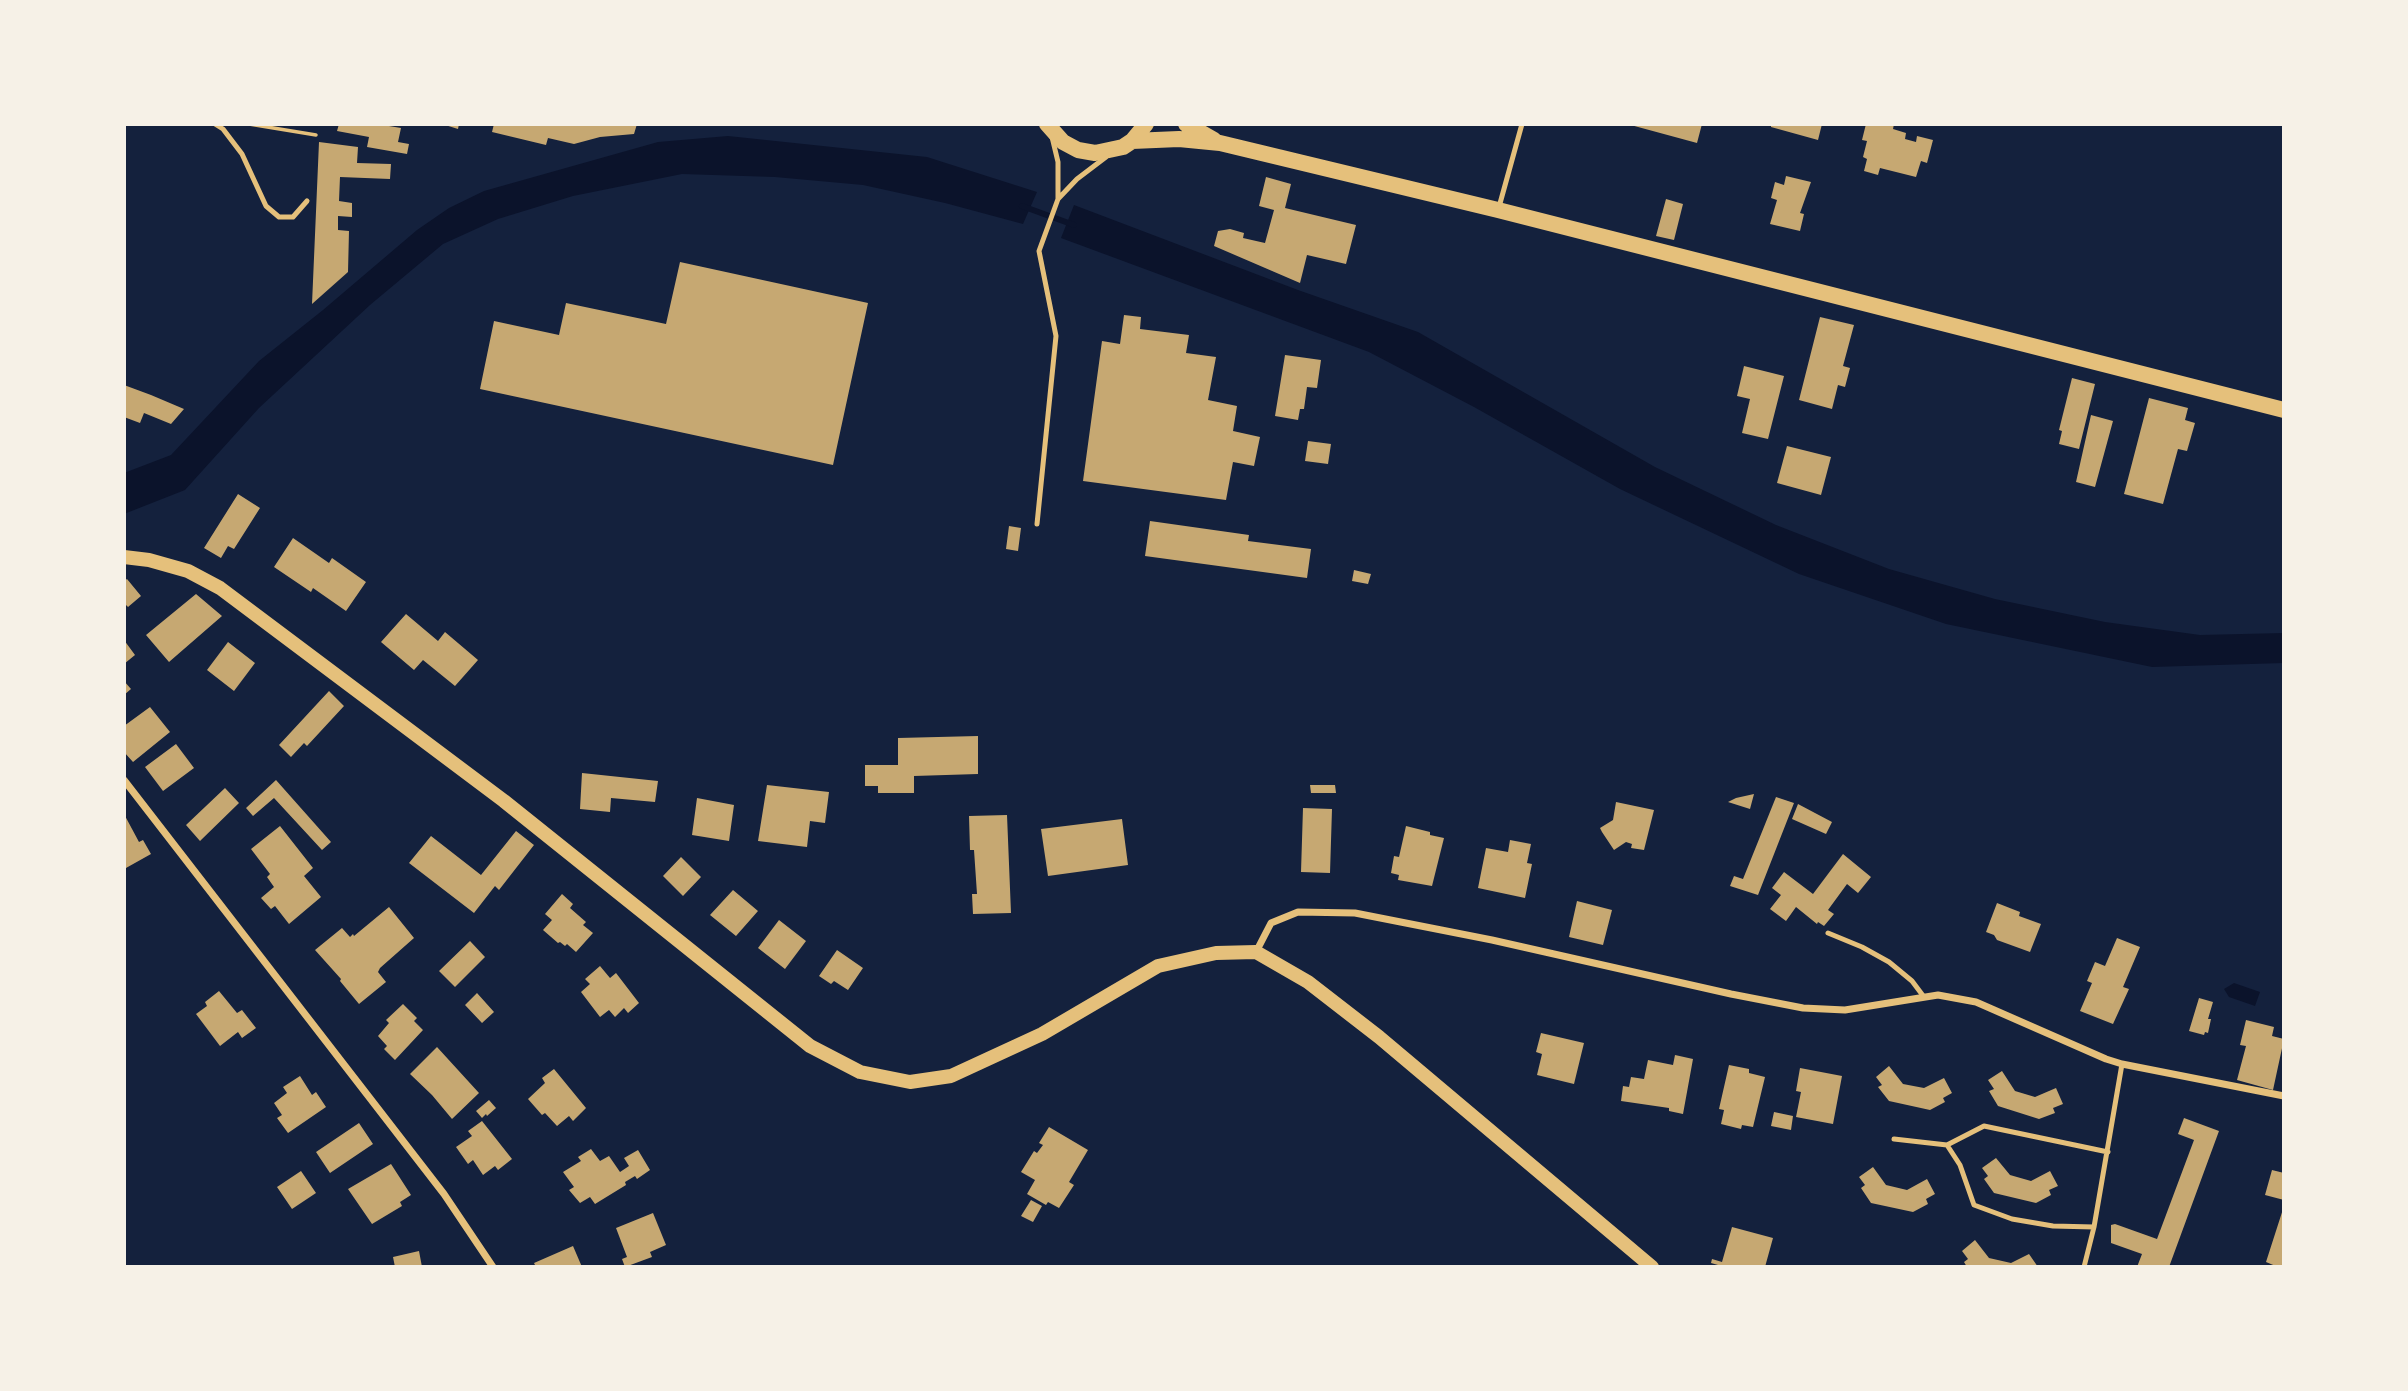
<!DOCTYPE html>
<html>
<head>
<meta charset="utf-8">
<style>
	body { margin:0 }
	#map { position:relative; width:2408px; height:1391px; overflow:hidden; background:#14213d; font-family:Rubik,sans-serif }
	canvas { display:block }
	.frame { position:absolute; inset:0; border:126px solid #f6f1e7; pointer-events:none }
</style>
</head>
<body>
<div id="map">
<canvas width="2408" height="1391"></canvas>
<div class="frame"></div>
</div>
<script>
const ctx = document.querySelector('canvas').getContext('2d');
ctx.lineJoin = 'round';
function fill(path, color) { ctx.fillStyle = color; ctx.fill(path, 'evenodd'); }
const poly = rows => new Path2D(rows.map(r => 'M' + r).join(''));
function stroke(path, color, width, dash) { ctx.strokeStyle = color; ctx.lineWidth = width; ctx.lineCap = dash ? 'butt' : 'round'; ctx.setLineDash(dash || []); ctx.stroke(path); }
fill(poly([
	[728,136,927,157,1037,192,1023,224,945,203,863,185,775,177,682,174,573,196,498,219,443,244,370,305,259,408,185,490,124,514,124,473,171,455,259,361,323,310,417,230,449,208,484,191,658,142],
	[1074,205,1298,290,1418,332,1655,467,1776,525,1889,569,1995,599,2105,622,2200,635,2284,633,2284,663,2152,667,1946,624,1799,574,1620,489,1474,407,1369,352,1061,238],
	[2234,983,2260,992,2255,1006,2229,997,2224,989]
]), '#0b132b');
stroke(poly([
	[1022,206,1074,225]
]), '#0b132b', 6);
fill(poly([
	[339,124,377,124,401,128,398,142,409,144,407,154,367,147,369,137,337,131],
	[442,124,459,124,458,129],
	[494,124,637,124,634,134,600,137,574,144,548,138,546,145,492,132],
	[1627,124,1702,124,1697,143],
	[1771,124,1822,124,1818,140,1771,127],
	[1866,124,1894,124,1893,129,1906,133,1905,139,1916,142,1917,136,1933,140,1927,163,1921,161,1916,177,1880,168,1878,175,1864,171,1867,159,1863,157,1867,141,1862,140],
	[319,142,358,147,357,163,391,164,390,179,340,177,339,201,352,203,352,217,338,216,338,230,349,231,348,272,312,304],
	[1786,176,1811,182,1800,213,1804,214,1800,231,1770,224,1777,200,1771,198,1775,182,1784,185],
	[1266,177,1291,184,1285,208,1356,225,1346,264,1307,255,1300,283,1214,246,1218,231,1230,229,1244,233,1243,238,1265,243,1274,210,1259,206],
	[1666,199,1683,204,1674,240,1656,236],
	[680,262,868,303,833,465,480,389,494,321,559,335,566,303,666,324],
	[1124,315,1141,317,1140,329,1189,335,1186,353,1216,357,1208,400,1237,406,1233,431,1260,437,1254,466,1233,462,1226,500,1083,481,1102,341,1120,344],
	[1820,317,1854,325,1843,366,1850,368,1845,387,1838,385,1832,409,1799,400],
	[1285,355,1321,360,1317,388,1307,387,1304,409,1300,409,1298,420,1275,416],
	[1744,366,1784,376,1768,439,1742,433,1750,399,1737,396],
	[2072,378,2095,384,2079,449,2059,444,2062,431,2059,430],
	[124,385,151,395,184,409,171,424,144,413,140,423,124,417],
	[2149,398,2188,408,2185,420,2195,423,2187,451,2178,449,2163,504,2124,494],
	[2091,415,2113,421,2095,487,2076,482],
	[1308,441,1331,444,1328,464,1305,461],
	[1787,446,1831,457,1821,495,1777,483],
	[238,494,260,508,234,549,228,546,221,558,204,548],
	[1150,521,1249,535,1248,541,1311,549,1307,578,1145,556],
	[1009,526,1021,528,1018,551,1006,549],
	[293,538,329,563,332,558,366,582,346,611,313,588,311,592,274,567],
	[1354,570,1371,574,1368,584,1352,581],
	[127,579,141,596,128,607,124,603,124,581],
	[196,594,222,616,169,662,146,635],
	[406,614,438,641,445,632,478,660,455,686,423,660,414,670,381,642],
	[124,640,135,655,124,664],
	[228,642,255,663,234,691,207,670],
	[124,681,131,689,124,695],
	[329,691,344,706,307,746,304,743,291,757,279,745],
	[150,707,170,732,133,762,124,752,124,726],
	[978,736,978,774,914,776,914,793,878,793,878,786,865,786,865,765,898,765,898,738],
	[176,744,194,768,163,791,145,767],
	[582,773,658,781,655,802,611,798,610,812,580,809],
	[276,780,331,842,322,850,274,798,253,816,246,808],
	[767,785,829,792,825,823,810,821,807,847,758,841],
	[1310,785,1335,785,1336,793,1311,793],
	[225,788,239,803,200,841,186,825],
	[1754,794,1750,809,1728,802,1736,798],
	[1776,797,1794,803,1758,895,1730,886,1734,876,1743,879],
	[697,798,734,805,729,841,692,835],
	[1616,802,1654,810,1644,850,1631,848,1632,844,1626,842,1614,850,1602,832,1600,828,1613,820],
	[1798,804,1832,822,1826,834,1792,819],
	[1303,808,1332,809,1330,873,1301,872],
	[124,814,139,842,143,840,151,854,126,868],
	[1007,815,1011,913,973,914,972,894,977,894,974,850,970,850,969,816],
	[1122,819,1128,865,1048,876,1041,829],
	[280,826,313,868,304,876,321,897,289,924,275,906,271,909,261,898,274,887,267,877,270,874,251,849],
	[1406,826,1430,832,1430,835,1444,838,1432,886,1398,880,1399,875,1391,873,1394,856,1399,857],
	[516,831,534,845,499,890,495,886,474,913,409,863,431,836,481,875],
	[1510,840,1531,844,1527,863,1532,864,1525,898,1478,888,1486,848,1508,852],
	[1843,854,1871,877,1858,893,1847,884,1828,910,1834,914,1824,926,1818,922,1817,924,1796,907,1786,921,1770,909,1781,895,1772,888,1784,872,1813,894],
	[681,857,701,877,683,896,663,876],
	[733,890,758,911,736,936,710,915],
	[562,894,573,904,570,908,586,922,583,925,593,933,576,952,567,944,565,946,560,942,558,943,543,930,552,920,545,914],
	[1577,901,1612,910,1603,945,1569,937],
	[1997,903,2020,912,2019,916,2041,924,2030,952,1997,940,1994,935,1986,932],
	[389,907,414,938,380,968,378,972,386,982,359,1004,340,981,341,979,315,950,342,928,350,937,353,934,354,936],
	[779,920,806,941,785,969,758,948],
	[2117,938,2140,947,2123,987,2129,989,2113,1024,2080,1011,2092,983,2087,981,2095,962,2105,966],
	[470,941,485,957,455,987,439,971],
	[837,950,863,968,848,990,834,981,831,984,819,976],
	[600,966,610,978,616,973,639,1003,628,1013,624,1008,615,1017,609,1010,600,1017,581,992,590,984,585,979],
	[219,991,237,1013,242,1010,256,1028,242,1038,238,1032,220,1046,196,1014,207,1006,205,1002],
	[477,993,494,1012,482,1023,465,1005],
	[2199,998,2213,1002,2208,1019,2211,1019,2208,1033,2205,1032,2204,1035,2189,1031],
	[403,1004,417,1018,414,1021,423,1030,395,1060,384,1049,387,1046,378,1036,389,1023,386,1020],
	[2246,1020,2274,1027,2272,1036,2284,1039,2273,1090,2237,1080,2246,1046,2240,1045],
	[1541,1033,1584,1043,1574,1084,1537,1075,1542,1054,1536,1052],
	[437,1047,479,1093,452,1119,432,1095,410,1074],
	[1675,1055,1693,1059,1683,1114,1669,1111,1669,1108,1621,1101,1623,1086,1629,1087,1631,1077,1644,1079,1648,1060,1673,1065],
	[1729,1065,1749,1069,1749,1073,1765,1077,1753,1127,1742,1125,1741,1129,1721,1124,1724,1110,1719,1109],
	[1889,1066,1903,1084,1924,1088,1944,1078,1952,1093,1943,1098,1945,1102,1930,1110,1889,1101,1878,1087,1882,1085,1876,1077],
	[1800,1068,1842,1076,1833,1124,1796,1117,1801,1092,1796,1091],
	[554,1069,586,1108,573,1121,569,1116,557,1126,545,1113,542,1115,528,1099,545,1083,542,1078],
	[2002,1071,2015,1091,2035,1097,2056,1088,2063,1104,2053,1108,2055,1113,2039,1119,1998,1106,1989,1091,1994,1089,1988,1080],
	[300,1076,312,1095,316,1092,326,1107,288,1133,277,1118,282,1115,274,1103,287,1093,283,1087],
	[489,1100,496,1108,487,1116,486,1114,482,1118,476,1111],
	[1774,1112,1793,1116,1791,1130,1771,1126],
	[2184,1118,2219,1131,2169,1267,2137,1267,2142,1254,2111,1243,2111,1225,2115,1224,2157,1239,2194,1140,2178,1134],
	[482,1121,512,1159,498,1170,495,1166,483,1175,473,1160,468,1164,456,1147,472,1136,468,1131],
	[359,1123,373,1144,330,1173,316,1152],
	[1049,1127,1088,1150,1069,1182,1074,1185,1059,1208,1048,1202,1046,1205,1027,1194,1035,1180,1021,1172,1034,1151,1037,1153,1043,1145,1039,1143],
	[591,1149,600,1161,609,1156,620,1172,629,1166,624,1158,638,1150,650,1170,637,1179,635,1176,625,1182,626,1185,595,1204,590,1197,580,1203,569,1190,574,1187,563,1172,581,1161,578,1157],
	[1996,1158,2010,1175,2031,1181,2050,1171,2058,1186,2049,1190,2051,1195,2036,1203,1994,1193,1984,1179,1988,1176,1982,1168],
	[391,1164,411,1195,400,1202,402,1206,372,1224,348,1189],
	[1873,1167,1886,1185,1907,1190,1927,1179,1935,1194,1926,1199,1928,1204,1913,1212,1871,1203,1861,1188,1865,1185,1859,1177],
	[2272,1170,2284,1173,2284,1200,2265,1195],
	[301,1171,316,1193,292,1209,277,1187],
	[1031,1200,1042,1206,1033,1222,1021,1216],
	[2284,1206,2284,1267,2278,1267,2266,1262],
	[653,1213,666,1245,650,1252,652,1257,625,1267,622,1259,627,1257,616,1228],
	[1732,1227,1773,1238,1765,1267,1725,1267,1711,1263,1712,1259,1722,1262],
	[1975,1240,1989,1258,2011,1263,2029,1254,2038,1267,1967,1267,1964,1262,1968,1259,1962,1251],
	[573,1246,582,1267,536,1267,534,1263],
	[419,1251,422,1267,395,1267,393,1257]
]), '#c6a872');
stroke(poly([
	[249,124,316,135]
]), '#e5c07b', 3.5);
stroke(poly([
	[215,124,223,129,242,154,266,206,279,217,293,217,307,201],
	[1052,137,1058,162,1058,199,1077,179,1106,157],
	[1499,207,1522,124],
	[1037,524,1056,336,1039,251,1058,199],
	[1828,933,1862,947,1889,962,1912,981,1924,997],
	[1894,1139,1947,1145,1984,1126,2108,1152],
	[1947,1145,1960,1165,1974,1205,2012,1219,2053,1226,2094,1227],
	[2084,1267,2094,1227,2122,1064]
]), '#e5c07b', 5);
stroke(poly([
	[124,780,444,1194,493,1267],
	[1256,952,1271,923,1298,912,1355,913,1492,940,1731,994,1803,1008,1845,1010,1938,995,1976,1002,2106,1059,2122,1064,2284,1096]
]), '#e5c07b', 7);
stroke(poly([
	[124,557,149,560,188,571,220,588,504,801,810,1046,860,1072,910,1082,951,1076,1042,1034,1158,966,1216,953,1256,952,1308,982,1379,1037,1652,1267]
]), '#e5c07b', 14);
stroke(poly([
	[1047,124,1063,142,1078,150,1095,153,1123,147,1132,141,1146,124],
	[1186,124,1214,140],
	[1132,141,1179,139,1220,143,1498,210,2284,410]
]), '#e5c07b', 16);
</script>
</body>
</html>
